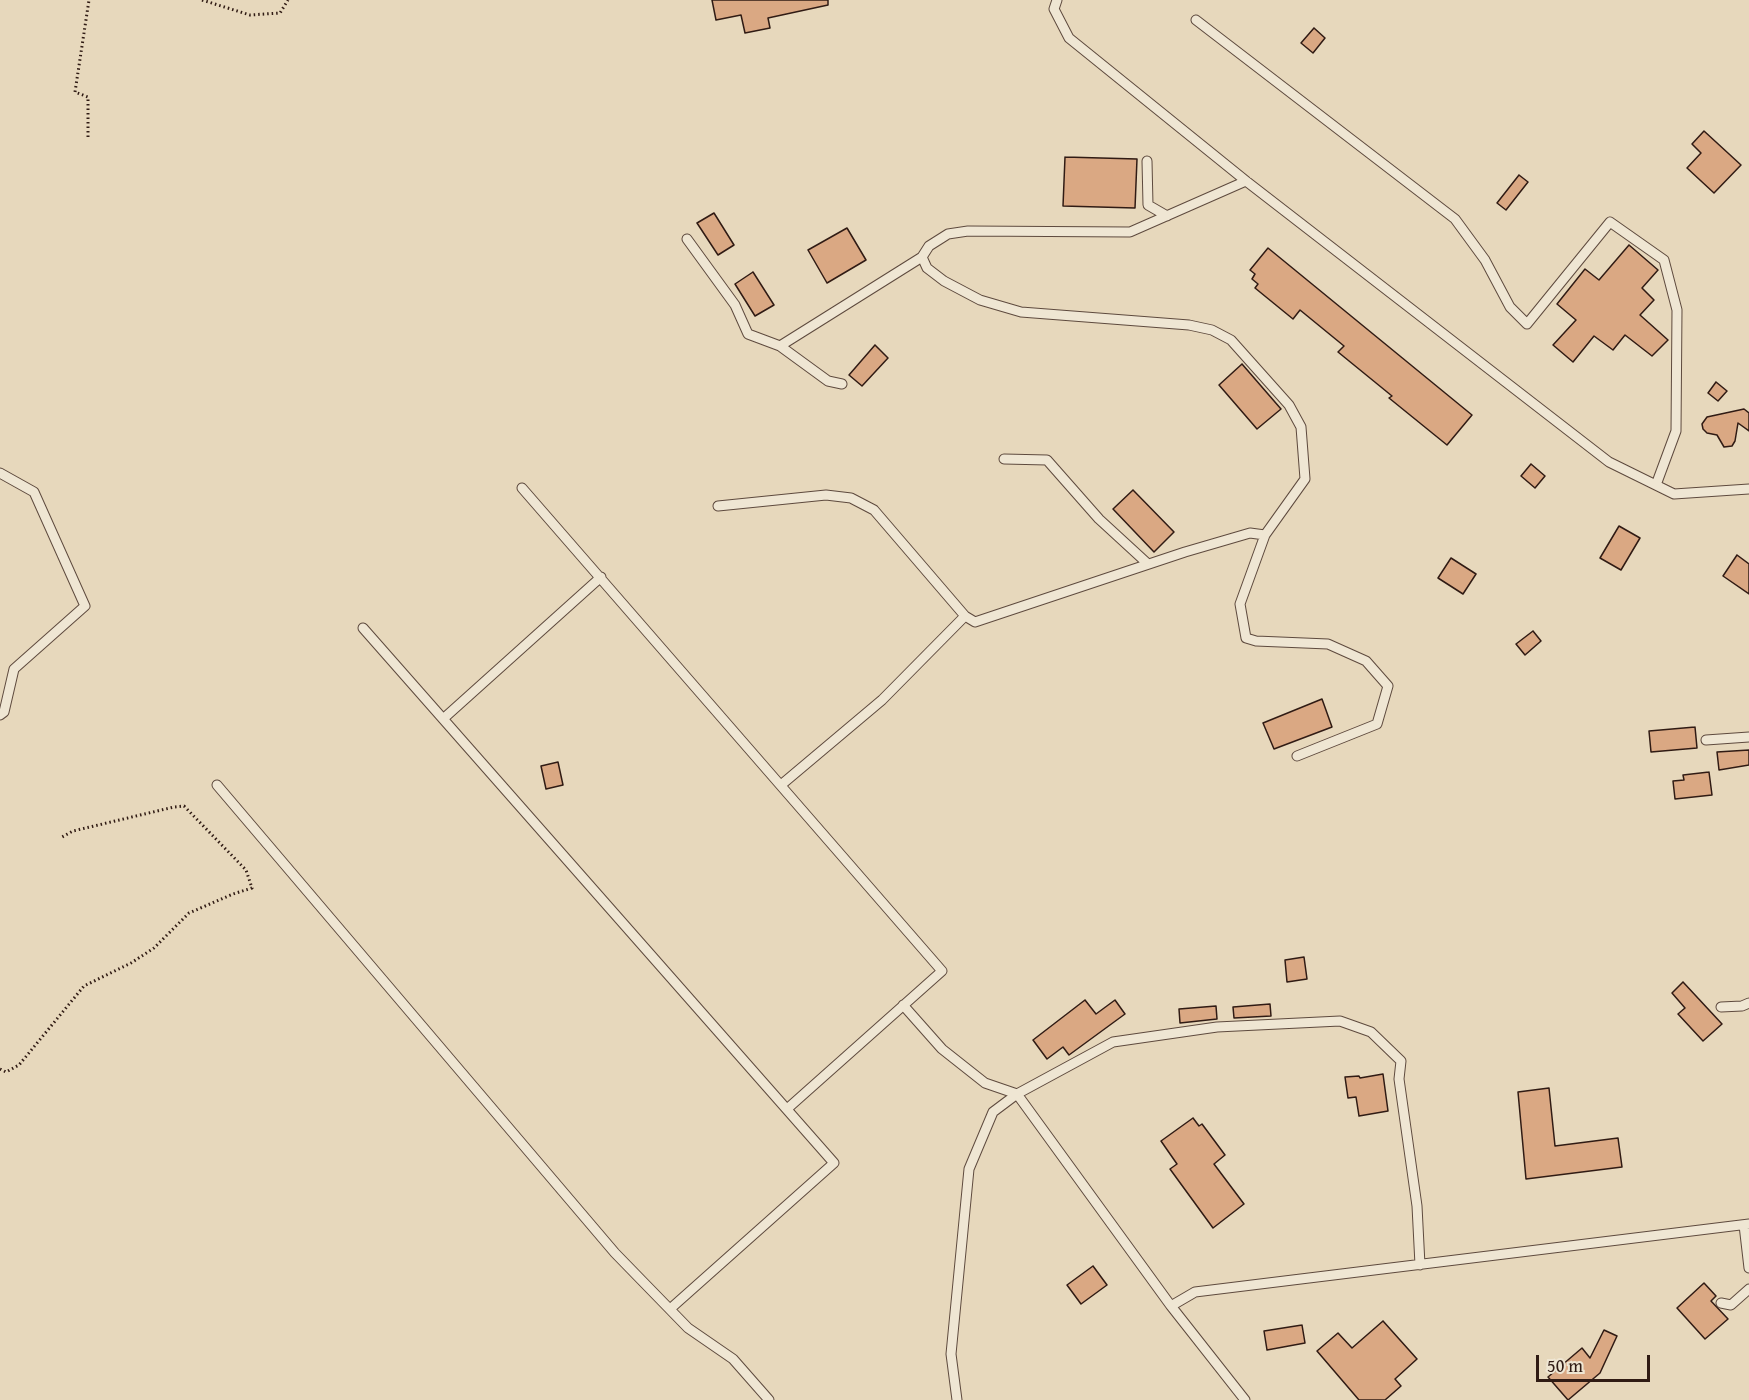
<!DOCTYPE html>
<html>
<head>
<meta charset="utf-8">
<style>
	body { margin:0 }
	#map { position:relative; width:1749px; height:1400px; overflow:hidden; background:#e7d8bc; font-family:"Gentium Book Plus",serif }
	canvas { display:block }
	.scale { position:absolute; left:1536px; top:1355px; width:114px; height:27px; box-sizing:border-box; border:3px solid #301b14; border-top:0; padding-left:8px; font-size:18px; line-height:21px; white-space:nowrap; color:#301b14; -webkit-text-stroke:4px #efe6d3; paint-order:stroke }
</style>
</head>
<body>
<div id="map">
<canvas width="1749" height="1400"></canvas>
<div class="scale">50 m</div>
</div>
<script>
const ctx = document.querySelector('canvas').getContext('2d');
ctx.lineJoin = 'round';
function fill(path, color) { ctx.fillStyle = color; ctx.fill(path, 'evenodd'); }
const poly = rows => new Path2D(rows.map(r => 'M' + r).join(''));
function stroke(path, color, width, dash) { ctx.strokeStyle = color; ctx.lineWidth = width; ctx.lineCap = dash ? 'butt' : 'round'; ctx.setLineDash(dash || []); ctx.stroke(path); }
const building = poly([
	[712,0,828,0,828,5,768,18,770,28,745,33,741,15,716,20,712,0],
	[1314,28,1325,38,1313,53,1301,43,1314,28],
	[1704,131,1741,165,1714,193,1687,168,1701,153,1692,144,1704,131],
	[1065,157,1137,159,1135,208,1063,206,1065,157],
	[1519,175,1528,182,1506,210,1497,203,1519,175],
	[714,213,734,245,718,255,697,223,714,213],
	[847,228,866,260,827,283,808,250,847,228],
	[1629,245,1658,270,1642,288,1654,300,1640,315,1668,340,1652,356,1625,335,1613,350,1594,336,1573,362,1553,345,1576,320,1557,304,1585,269,1599,280,1629,245],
	[1268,248,1472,415,1447,445,1389,398,1392,396,1338,352,1344,346,1300,310,1293,319,1255,288,1258,284,1252,279,1255,274,1250,270,1268,248],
	[753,272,774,305,755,316,735,284,753,272],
	[875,345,888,358,862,386,849,375,875,345],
	[1242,364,1281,409,1257,429,1219,385,1242,364],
	[1716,382,1727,391,1718,401,1708,393,1716,382],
	[1744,409,1749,413,1749,431,1738,423,1735,441,1732,446,1724,447,1717,435,1707,433,1703,429,1702,424,1707,417,1744,409],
	[1531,464,1545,476,1535,488,1521,476,1531,464],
	[1133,490,1174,532,1154,552,1113,509,1133,490],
	[1619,526,1640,538,1621,570,1600,558,1619,526],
	[1737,555,1749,564,1749,594,1723,576,1737,555],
	[1451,558,1476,574,1463,594,1438,578,1451,558],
	[1533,631,1541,641,1525,655,1516,644,1533,631],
	[1322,699,1332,727,1274,749,1263,723,1322,699],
	[1695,727,1697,748,1651,752,1649,731,1695,727],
	[1749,750,1749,765,1719,770,1717,752,1749,750],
	[558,762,563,785,546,789,541,766,558,762],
	[1709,772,1712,795,1675,799,1673,781,1684,780,1683,775,1709,772],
	[1304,957,1307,979,1287,982,1285,960,1304,957],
	[1683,982,1722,1024,1703,1041,1678,1014,1685,1008,1672,993,1683,982],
	[1085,1000,1096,1014,1115,1000,1125,1014,1069,1055,1063,1047,1047,1059,1033,1040,1085,1000],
	[1270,1004,1271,1016,1234,1018,1233,1007,1270,1004],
	[1216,1006,1217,1019,1180,1023,1179,1009,1216,1006],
	[1383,1074,1388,1111,1359,1116,1356,1097,1348,1098,1345,1077,1359,1076,1360,1078,1383,1074],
	[1549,1088,1555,1146,1618,1138,1622,1167,1526,1179,1518,1092,1549,1088],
	[1193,1118,1199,1126,1202,1124,1225,1155,1214,1164,1244,1204,1213,1228,1170,1169,1177,1164,1161,1141,1193,1118],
	[1093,1266,1107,1285,1081,1304,1067,1285,1093,1266],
	[1704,1283,1716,1296,1711,1301,1728,1319,1705,1339,1677,1308,1704,1283],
	[1383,1321,1417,1359,1395,1379,1401,1386,1385,1400,1359,1400,1317,1351,1338,1333,1352,1348,1383,1321],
	[1302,1325,1305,1343,1267,1350,1264,1331,1302,1325],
	[1604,1330,1617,1336,1600,1373,1568,1400,1548,1377,1582,1348,1590,1358,1604,1330]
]);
fill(building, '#daa883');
stroke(building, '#301b14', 1.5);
const lane = poly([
	[1057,0,1054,9,1069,38,1246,181,1609,462,1674,494,1749,489],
	[1196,20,1455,219,1485,260,1510,307,1527,324,1610,222,1664,260,1677,310,1676,431,1656,485],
	[1147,161,1148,205,1167,216],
	[1246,181,1130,232,968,231,948,234,929,246,922,257,927,268,944,281,980,300,1021,312,1189,325,1212,330,1231,340,1289,405,1301,427,1305,479,1265,535,1240,604,1246,638,1256,641,1328,644,1366,661,1388,686,1377,724,1297,756],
	[687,239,735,305,748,334,780,346,922,257],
	[780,346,828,381,842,384],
	[1004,459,1047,460,1099,519,1148,564],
	[0,473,34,492,85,606,14,669,4,712,0,715],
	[522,488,942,971,787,1109],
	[718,506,826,495,851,498,874,510,965,616,975,622,1185,552,1250,533,1265,535],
	[363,628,834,1163,670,1309],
	[443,719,601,577],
	[1706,740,1749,737],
	[217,785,615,1253,688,1328,733,1359,769,1400],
	[781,785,882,700,965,616],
	[903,1005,942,1049,985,1083,1017,1094,1171,1306,1245,1400],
	[1721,1007,1742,1006,1749,1003],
	[1744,1225,1749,1268],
	[1721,1303,1731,1305,1749,1289],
	[1171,1306,1195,1292,1749,1224],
	[957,1400,951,1354,969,1169,993,1112,1017,1094,1113,1042,1217,1027,1340,1021,1371,1032,1401,1061,1399,1079,1417,1206,1420,1265]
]);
stroke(lane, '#5e4a3e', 11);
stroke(poly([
	[202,0,250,15,280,13,288,0],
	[88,137,88,97,75,92,89,0],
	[0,1069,6,1072,19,1065,84,986,131,963,154,948,189,913,233,894,252,888,246,870,184,806,174,807,73,831,62,837]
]), '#301b14', 3, [1.5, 3]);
stroke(lane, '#efe6d3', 9);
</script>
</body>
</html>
